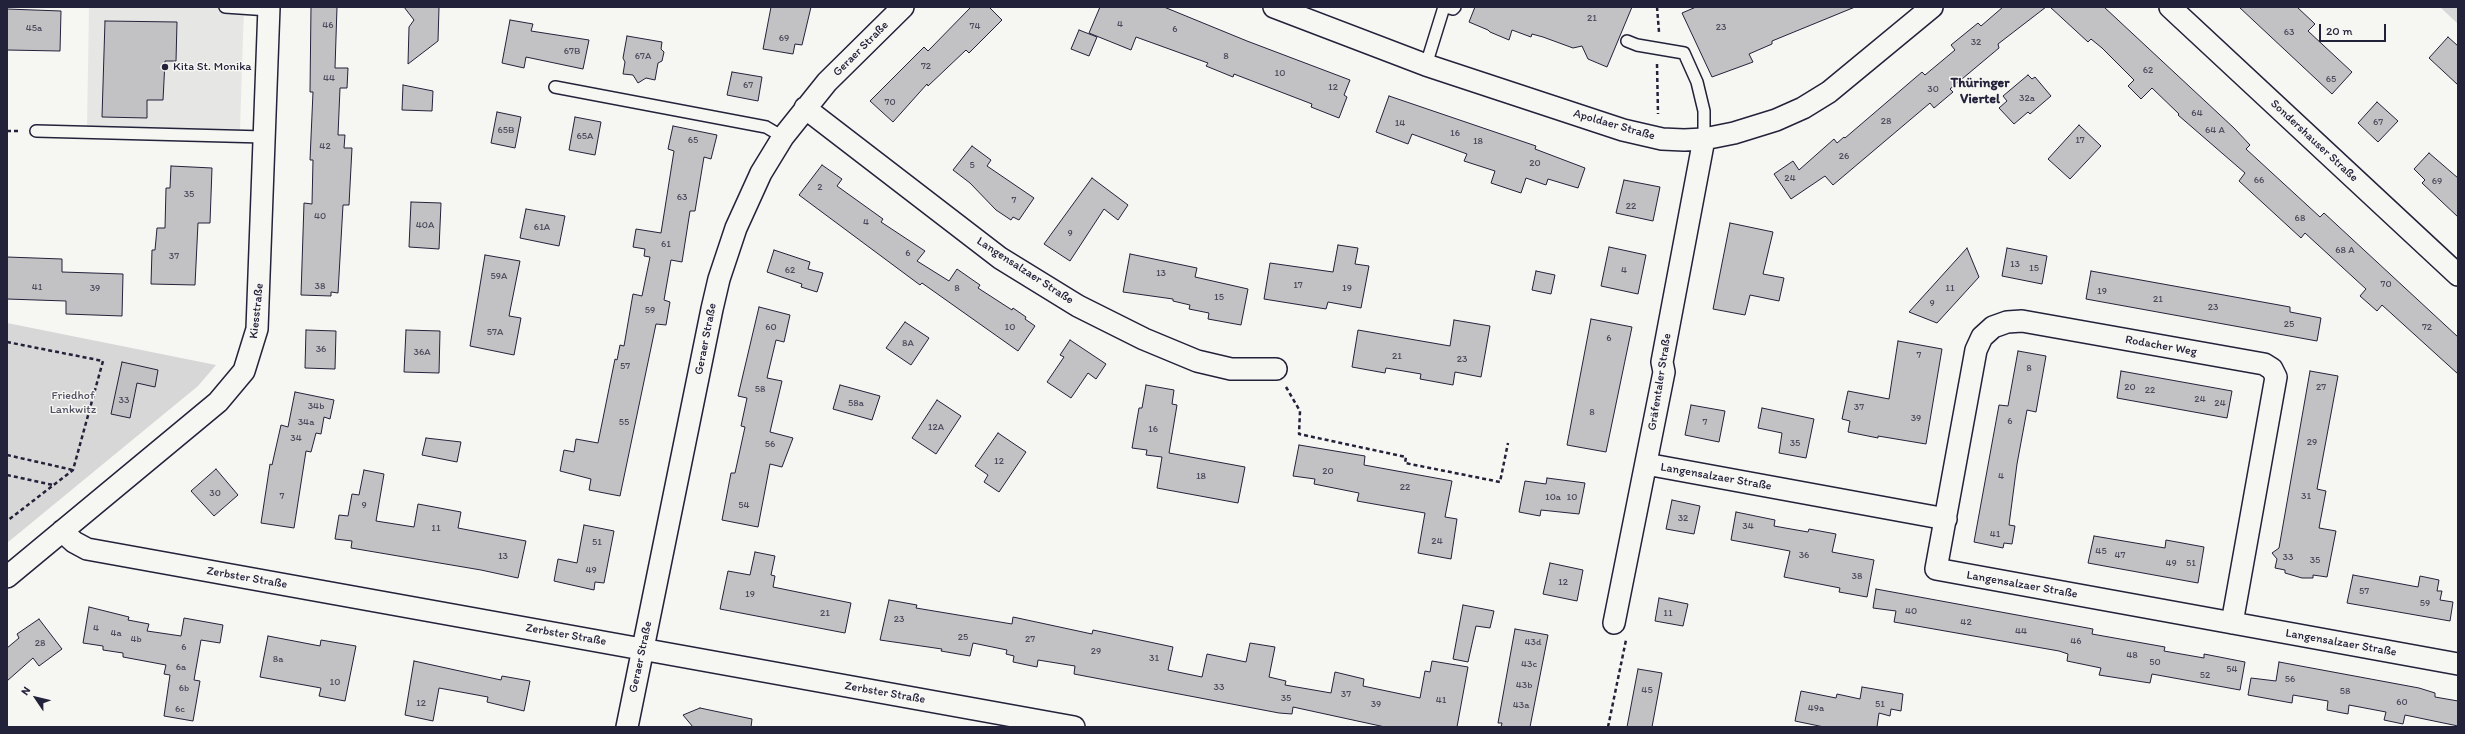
<!DOCTYPE html>
<html>
<head>
<meta charset="utf-8">
<style>
	body { margin:0 }
	#map { position:relative; width:2465px; height:734px; overflow:hidden; background:#f6f6f2; font-family:Itim,sans-serif }
	canvas { display:block }
	.frame { position:absolute; inset:0; border:8px solid #22223b; pointer-events:none }
	.north { position:absolute; left:16px; top:678px; width:40px; height:40px; -webkit-text-stroke:3px #f6f6f2; paint-order:stroke; rotate:305deg; font-size:11px; font-weight:700; line-height:16px; text-align:center; color:#22223b }
	.north::after { content:''; display:block; margin:auto; width:14px; height:18px; background:#22223b; clip-path:polygon(50% 0,100% 100%,50% 72%,0 100%) }
	.scale { position:absolute; left:2319px; top:24px; width:67px; height:18px; box-sizing:border-box; border:2px solid #22223b; border-top:0; padding-left:5px; font-size:12px; line-height:14px; white-space:nowrap; color:#22223b; -webkit-text-stroke:3px #f6f6f2; paint-order:stroke }
</style>
</head>
<body>
<div id="map">
<canvas width="2465" height="734"></canvas>
<div class="frame"></div>
<div class="north">N</div>
<div class="scale">20 m</div>
</div>
<script>
const ctx = document.querySelector('canvas').getContext('2d');
ctx.lineJoin = 'round';
function fill(path, color) { ctx.fillStyle = color; ctx.fill(path, 'evenodd'); }
const poly = rows => new Path2D(rows.map(r => 'M' + r).join(''));
function stroke(path, color, width, dash) { ctx.strokeStyle = color; ctx.lineWidth = width; ctx.lineCap = dash ? 'butt' : 'round'; ctx.setLineDash(dash || []); ctx.stroke(path); }
function write(font, color, halo, rows, align = 'center') {
  ctx.font = font + ' Itim,sans-serif'; ctx.lineWidth = 3; ctx.setLineDash([]); ctx.textBaseline = 'middle'; ctx.strokeStyle = halo; ctx.fillStyle = color; for (const [text, x, y, turn = 0] of rows) {
    ctx.save(); ctx.translate(x, y); ctx.rotate((+turn || 0) * Math.PI / 180); ctx.textAlign = isNaN(turn) ? turn : align; if (halo) ctx.strokeText(text, 0, 0); ctx.fillText(text, 0, 0); ctx.restore();
  }
}
fill(poly([
	[89,7,244,7,240,130,87,126]
]), '#e6e6e4');
fill(poly([
	[2440,7,2458,7,2458,24],
	[7,323,216,365,198,386,7,543]
]), '#d7d7d7');
const building = poly([
	[311,7,337,7,335,68,348,68,347,88,340,88,338,135,345,135,344,148,352,148,349,205,343,205,338,293,331,292,331,296,301,295,304,203,312,204,313,160,310,160,313,92,310,92,311,7],
	[404,7,439,7,438,41,408,64,409,27,414,20,404,7],
	[771,7,811,7,802,45,795,44,793,54,763,49,771,7],
	[971,7,989,7,1002,20,969,53,966,50,928,86,927,84,893,122,870,101,924,47,928,51,971,7],
	[1100,7,1164,7,1247,41,1350,80,1344,95,1347,97,1339,118,1311,107,1312,104,1234,74,1233,77,1206,66,1208,63,1136,37,1131,50,1089,33,1100,7],
	[1475,7,1632,7,1607,67,1588,59,1582,46,1573,48,1543,37,1532,34,1531,37,1512,30,1509,40,1490,32,1488,30,1469,22,1475,7],
	[1696,7,1855,7,1772,41,1772,44,1749,54,1753,62,1712,77,1682,13,1696,7],
	[2003,7,2046,7,1998,44,1999,48,1950,89,1953,92,1934,108,1930,103,1833,185,1825,176,1791,199,1774,174,1793,161,1799,170,1834,139,1837,143,1844,137,1845,138,1922,72,1925,75,1955,50,1951,45,1978,23,1981,26,2003,7],
	[2050,7,2104,7,2234,128,2250,145,2246,149,2320,217,2324,213,2458,337,2458,374,2382,305,2377,311,2360,296,2366,289,2305,233,2301,238,2239,181,2245,173,2178,115,2179,114,2152,88,2141,99,2128,86,2134,80,2102,48,2091,39,2088,42,2050,7],
	[2239,7,2297,7,2315,24,2308,31,2352,72,2332,94,2239,7],
	[7,9,61,11,60,51,7,50,7,9],
	[510,20,533,24,531,31,589,40,583,69,526,57,524,68,502,63,510,20],
	[105,21,177,22,176,61,165,61,163,100,147,100,147,118,102,117,105,21],
	[1079,30,1097,37,1089,56,1071,49,1079,30],
	[627,36,662,42,661,49,664,52,662,61,658,63,655,80,646,78,638,83,633,75,623,74,625,62,623,58,627,36],
	[2448,37,2458,46,2458,85,2429,58,2448,37],
	[732,72,762,77,758,101,727,95,732,72],
	[2028,75,2032,79,2035,77,2051,96,2030,114,2028,112,2014,124,1999,108,2007,101,2003,96,2028,75],
	[403,85,433,91,432,111,402,110,403,85],
	[1389,96,1536,146,1535,149,1585,168,1578,188,1548,179,1546,185,1526,178,1521,193,1491,183,1495,171,1464,161,1467,154,1412,134,1408,144,1376,132,1389,96],
	[2377,102,2398,121,2378,142,2358,123,2377,102],
	[497,112,521,117,515,148,491,143,497,112],
	[575,117,601,122,595,155,569,150,575,117],
	[2079,125,2101,146,2070,179,2048,159,2079,125],
	[673,126,717,135,711,159,704,157,695,211,690,211,682,262,671,260,664,300,670,302,666,325,656,324,620,496,589,490,591,479,560,471,564,450,574,452,576,439,598,443,615,359,617,360,620,345,624,346,633,294,642,296,650,257,644,256,645,249,633,247,636,229,661,233,674,151,668,149,673,126],
	[972,146,991,160,987,166,1034,198,1019,220,1013,217,1011,220,996,210,970,183,953,170,972,146],
	[2429,153,2458,178,2458,217,2422,183,2425,180,2414,169,2429,153],
	[822,165,842,179,837,186,883,219,881,222,925,251,917,261,949,281,957,269,980,285,978,288,1012,310,1013,308,1026,317,1025,319,1035,326,1018,351,922,283,920,285,799,195,822,165],
	[171,166,212,168,210,223,198,223,195,285,151,284,152,250,155,250,157,228,165,228,166,188,170,188,171,166],
	[1092,178,1128,205,1118,220,1104,209,1070,261,1044,244,1092,178],
	[1624,180,1660,187,1653,221,1616,213,1624,180],
	[411,202,441,203,439,249,409,247,411,202],
	[526,209,565,216,559,246,520,238,526,209],
	[1730,223,1773,232,1763,274,1784,278,1779,301,1750,295,1745,315,1713,309,1730,223],
	[1338,245,1358,248,1355,264,1369,266,1361,308,1328,302,1326,309,1264,299,1270,263,1333,272,1338,245],
	[1609,247,1646,255,1638,294,1601,286,1609,247],
	[1967,248,1979,277,1937,323,1909,312,1967,248],
	[2007,248,2047,256,2042,284,2002,276,2007,248],
	[774,250,810,262,808,269,823,273,817,292,801,287,802,284,767,272,774,250],
	[1130,254,1197,268,1195,277,1248,289,1241,325,1208,319,1209,313,1189,309,1190,305,1173,301,1173,299,1123,292,1130,254],
	[485,255,520,261,509,316,521,318,514,355,470,346,485,255],
	[7,257,62,259,62,272,123,274,122,316,66,314,66,301,7,299,7,257],
	[1536,271,1555,275,1551,294,1532,290,1536,271],
	[2091,271,2290,307,2290,312,2321,318,2317,341,2086,299,2091,271],
	[759,307,790,315,784,342,776,340,767,378,782,381,770,432,793,438,782,467,770,464,758,527,722,520,731,473,735,473,745,427,741,426,747,398,738,396,759,307],
	[1591,319,1632,327,1606,452,1567,445,1591,319],
	[1454,320,1490,326,1481,377,1455,372,1453,385,1420,379,1421,374,1386,368,1385,373,1352,367,1358,330,1450,346,1454,320],
	[905,322,929,338,911,365,886,348,905,322],
	[306,330,336,331,335,369,305,368,306,330],
	[406,330,440,331,439,373,404,372,406,330],
	[1070,340,1106,364,1096,379,1088,373,1071,398,1047,382,1064,357,1060,355,1070,340],
	[1898,341,1942,349,1926,444,1878,436,1878,438,1848,432,1850,421,1842,419,1848,391,1889,399,1898,341],
	[2018,351,2046,356,2036,412,2027,410,2017,464,2009,525,2015,526,2012,544,2004,543,2003,548,1974,542,1999,405,2008,406,2018,351],
	[122,362,158,370,155,387,137,383,130,418,111,414,122,362],
	[2121,371,2232,391,2227,418,2117,398,2121,371],
	[2310,371,2338,376,2317,489,2326,491,2319,528,2336,531,2327,577,2313,575,2313,578,2302,578,2285,573,2285,570,2275,568,2277,559,2272,553,2279,548,2310,371],
	[840,385,880,396,872,420,833,409,840,385],
	[1146,385,1174,390,1172,404,1177,405,1169,453,1245,467,1238,503,1157,488,1162,457,1146,455,1147,450,1132,448,1139,408,1142,408,1146,385],
	[295,392,334,400,330,419,324,417,321,434,316,433,311,452,306,451,294,528,261,523,270,464,272,465,281,425,288,427,295,392],
	[937,400,961,416,936,454,912,438,937,400],
	[1691,405,1725,411,1719,442,1685,435,1691,405],
	[1762,408,1814,419,1806,458,1779,453,1782,433,1758,428,1762,408],
	[998,433,1026,452,999,492,984,482,988,475,975,466,998,433],
	[426,438,461,442,457,462,422,455,426,438],
	[1299,445,1365,456,1364,465,1452,481,1445,517,1457,519,1451,559,1418,553,1425,513,1357,501,1359,493,1314,484,1315,479,1293,476,1299,445],
	[216,469,238,495,214,516,191,491,216,469],
	[364,470,384,474,376,521,414,527,418,504,461,512,458,528,526,541,518,578,481,570,351,548,352,541,335,539,339,515,348,516,352,494,359,495,364,470],
	[1547,478,1585,483,1579,514,1541,510,1540,516,1519,512,1525,481,1546,484,1547,478],
	[1672,500,1700,506,1694,534,1666,529,1672,500],
	[1736,512,1775,520,1774,526,1808,532,1809,529,1836,534,1832,552,1874,560,1867,597,1839,592,1840,588,1784,577,1790,551,1731,540,1736,512],
	[584,525,614,531,604,583,595,582,594,590,554,581,558,559,577,563,584,525],
	[2094,536,2165,548,2166,540,2204,547,2198,583,2088,563,2094,536],
	[755,552,775,556,771,575,775,576,773,587,851,603,845,633,720,609,728,571,750,575,755,552],
	[1550,563,1583,570,1577,601,1543,594,1550,563],
	[2353,575,2418,587,2420,576,2439,580,2437,591,2442,591,2440,600,2453,602,2450,621,2347,603,2353,575],
	[1876,589,2093,629,2092,634,2165,647,2164,651,2204,658,2204,654,2245,662,2240,690,2152,674,2150,683,2099,675,2101,668,2067,661,2068,654,2059,651,1894,622,1896,611,1873,608,1876,589],
	[1659,598,1688,604,1683,626,1655,621,1659,598],
	[889,600,917,605,916,608,1012,624,1013,617,1092,634,1093,630,1173,647,1168,670,1202,677,1207,654,1246,662,1250,643,1275,647,1269,677,1286,681,1285,685,1331,693,1335,672,1364,679,1363,686,1420,698,1425,671,1430,672,1432,661,1468,667,1457,727,1385,727,1293,707,1292,714,1279,713,1074,674,1075,666,1038,660,1037,667,1013,662,1014,656,1006,654,1007,650,973,643,970,656,941,651,942,649,880,640,889,600],
	[1463,605,1494,611,1490,628,1476,626,1468,662,1453,659,1463,605],
	[89,607,129,617,128,620,149,624,147,631,181,636,184,618,223,625,220,643,201,640,194,680,200,681,193,721,164,716,170,675,164,674,166,665,123,657,123,653,103,650,103,646,83,643,89,607],
	[39,619,62,649,39,666,33,658,7,681,7,648,19,638,17,634,39,619],
	[1515,629,1548,635,1530,727,1501,727,1502,723,1498,723,1515,629],
	[268,636,320,646,321,640,356,646,345,701,319,696,321,688,260,677,268,636],
	[414,661,501,680,502,676,530,681,524,711,487,702,488,697,439,688,433,721,405,715,414,661],
	[2279,662,2419,688,2435,693,2435,697,2458,701,2458,726,2405,715,2403,724,2384,720,2386,712,2349,705,2348,714,2327,710,2328,701,2293,695,2292,703,2248,695,2251,678,2276,681,2279,662],
	[1638,669,1662,673,1652,727,1627,727,1638,669],
	[1862,687,1903,694,1901,711,1891,709,1890,716,1879,713,1877,727,1824,727,1795,721,1801,691,1836,698,1837,694,1860,699,1862,687],
	[700,708,752,719,751,727,693,727,683,715,700,708]
]);
fill(building, '#c2c2c4');
stroke(building, '#22223b', 1);
const lane = poly([
	[225,7,269,10],
	[1446,7,1453,9,1455,7],
	[1627,41,1637,45,1684,53,1697,82,1704,111,1704,139],
	[1426,65,1444,7],
	[555,87,766,127,783,137],
	[36,131,264,137]
]);
const street = poly([
	[1274,7,1426,65,1623,130,1662,139,1684,140,1704,139,1734,133,1776,120,1803,108,1829,92,1932,7],
	[2170,7,2458,275],
	[805,108,1000,258,1078,306,1144,339,1197,361,1231,369,1276,369],
	[1646,464,1946,519],
	[62,531,74,542,87,549,1074,727],
	[7,577,218,402,244,371,257,329,269,7],
	[1614,623,1664,372,1662,362,1704,139],
	[2232,623,2276,377,2272,369,2264,364,2022,321,2007,322,1993,327,1982,337,1976,350,1936,569,2458,664],
	[627,727,712,309,719,279,736,228,761,173,783,137,827,82,903,7]
]);
stroke(lane, '#22223b', 14);
stroke(street, '#22223b', 24);
stroke(poly([
	[1657,7,1659,32],
	[1657,64,1658,114],
	[7,131,20,131],
	[7,342,103,361,73,470,7,521],
	[1286,387,1300,411,1299,434,1406,457,1405,463,1500,482,1508,443],
	[7,455,73,470],
	[7,475,53,485],
	[1608,727,1626,640]
]), '#22223b', 2.5, [4, 3]);
stroke(lane, '#f6f6f2', 11);
stroke(street, '#f6f6f2', 21);
for (const [x, y, r, color] of [
	[165,67,4,"#22223b"]
]) { const dot = new Path2D(); dot.arc(x, y, r, 0, 2 * Math.PI); ctx.fillStyle = color; ctx.fill(dot); stroke(dot, '#f6f6f2', 1.5); }
write('10px', '#4a4a5d', null, [
	["21",1592,18],
	["4",1120,24],
	["46",328,25],
	["74",975,26],
	["23",1721,27],
	["45a",34,28],
	["6",1175,29],
	["63",2289,32],
	["69",784,38],
	["32",1976,42],
	["67B",572,51],
	["67A",643,56],
	["8",1226,56],
	["72",926,66],
	["62",2148,70],
	["10",1280,73],
	["44",329,78],
	["65",2331,79],
	["67",748,85],
	["12",1333,87],
	["30",1933,89],
	["32a",2027,98],
	["70",890,102],
	["64",2197,113],
	["28",1886,121],
	["67",2378,122],
	["14",1400,123],
	["65B",506,130],
	["64 A",2215,130],
	["16",1455,133],
	["65A",585,136],
	["65",693,140],
	["17",2080,140],
	["18",1478,141],
	["42",325,146],
	["26",1844,156],
	["20",1535,163],
	["5",972,165],
	["24",1790,178],
	["66",2259,180],
	["69",2437,181],
	["2",820,187],
	["35",189,194],
	["63",682,197],
	["7",1014,200],
	["22",1631,206],
	["40",320,216],
	["68",2300,218],
	["4",866,222],
	["40A",425,225],
	["61A",542,227],
	["9",1070,233],
	["61",666,244],
	["68 A",2345,250],
	["6",908,253],
	["37",174,256],
	["13",2015,264],
	["15",2034,268],
	["62",790,270],
	["4",1624,270],
	["13",1161,273],
	["59A",499,276],
	["70",2386,284],
	["17",1298,285],
	["38",320,286],
	["41",37,287],
	["39",95,288],
	["8",957,288],
	["19",1347,288],
	["11",1950,288],
	["19",2102,291],
	["15",1219,297],
	["21",2158,299],
	["9",1932,303],
	["23",2213,307],
	["59",650,310],
	["25",2289,324],
	["60",771,327],
	["10",1010,327],
	["72",2427,327],
	["57A",495,332],
	["6",1609,338],
	["8A",908,343],
	["36",321,349],
	["36A",422,352],
	["7",1919,355],
	["21",1397,356],
	["23",1462,359],
	["57",625,366],
	["8",2029,368],
	["20",2130,387],
	["27",2321,387],
	["58",760,389],
	["22",2150,390],
	["24",2200,399],
	["33",124,400],
	["58a",856,403],
	["24",2220,403],
	["34b",316,406],
	["37",1859,407],
	["8",1592,412],
	["39",1916,418],
	["6",2010,421],
	["34a",306,422],
	["55",624,422],
	["7",1705,422],
	["12A",936,427],
	["16",1153,429],
	["34",296,438],
	["29",2312,442],
	["35",1795,443],
	["56",770,444],
	["12",999,461],
	["20",1328,471],
	["18",1201,476],
	["4",2001,476],
	["22",1405,487],
	["30",215,493],
	["7",282,496],
	["31",2306,496],
	["10a",1553,497],
	["10",1572,497],
	["9",364,505],
	["54",744,505],
	["32",1683,518],
	["34",1748,526],
	["11",436,528],
	["41",1995,534],
	["24",1437,541],
	["51",597,542],
	["45",2101,551],
	["36",1804,555],
	["47",2120,555],
	["13",503,556],
	["33",2288,557],
	["35",2315,560],
	["49",2171,563],
	["51",2191,563],
	["49",591,570],
	["38",1857,576],
	["12",1563,582],
	["57",2364,591],
	["19",750,594],
	["59",2425,603],
	["40",1911,611],
	["21",825,613],
	["11",1668,613],
	["23",899,619],
	["42",1966,622],
	["4",96,628],
	["44",2021,631],
	["4a",116,633],
	["25",963,637],
	["4b",136,639],
	["27",1030,639],
	["46",2076,641],
	["43d",1533,642],
	["28",40,643],
	["6",184,647],
	["29",1096,651],
	["48",2132,655],
	["31",1154,658],
	["8a",278,659],
	["50",2155,662],
	["43c",1529,664],
	["6a",181,667],
	["54",2232,669],
	["52",2205,675],
	["56",2290,679],
	["10",335,682],
	["43b",1524,685],
	["33",1219,687],
	["6b",184,688],
	["45",1647,690],
	["58",2345,691],
	["37",1346,694],
	["35",1286,698],
	["41",1441,700],
	["60",2402,702],
	["12",421,703],
	["39",1376,704],
	["51",1880,704],
	["43a",1521,705],
	["49a",1816,708],
	["6c",180,709]
]);
write('12px', '#22223b', '#f6f6f2', [
	["Geraer Straße",861,49,-45],
	["Apoldaer Straße",1614,125,16],
	["Sondershauser Straße",2314,141,43],
	["Langensalzaer Straße",1025,271,33],
	["Kiesstraße",257,311,-84],
	["Geraer Straße",706,339,-79],
	["Rodacher Weg",2161,346,10],
	["Gräfentaler Straße",1660,382,-81],
	["Langensalzaer Straße",1716,477,10],
	["Zerbster Straße",247,578,10],
	["Langensalzaer Straße",2022,585,10],
	["Zerbster Straße",566,635,10],
	["Langensalzaer Straße",2341,643,10],
	["Geraer Straße",641,657,-78],
	["Zerbster Straße",885,693,10]
]);
write('12px', '#22223b', '#f6f6f2', [
	["Kita St. Monika",173,67]
], 'left');
write('12px', '#4f4f62', '#f6f6f2', [
	["Friedhof",73,396],
	["Lankwitz",73,410]
]);
write('bold 14px', '#22223b', '#f6f6f2', [
	["Thüringer",1980,83],
	["Viertel",1980,99]
]);
</script>
</body>
</html>
